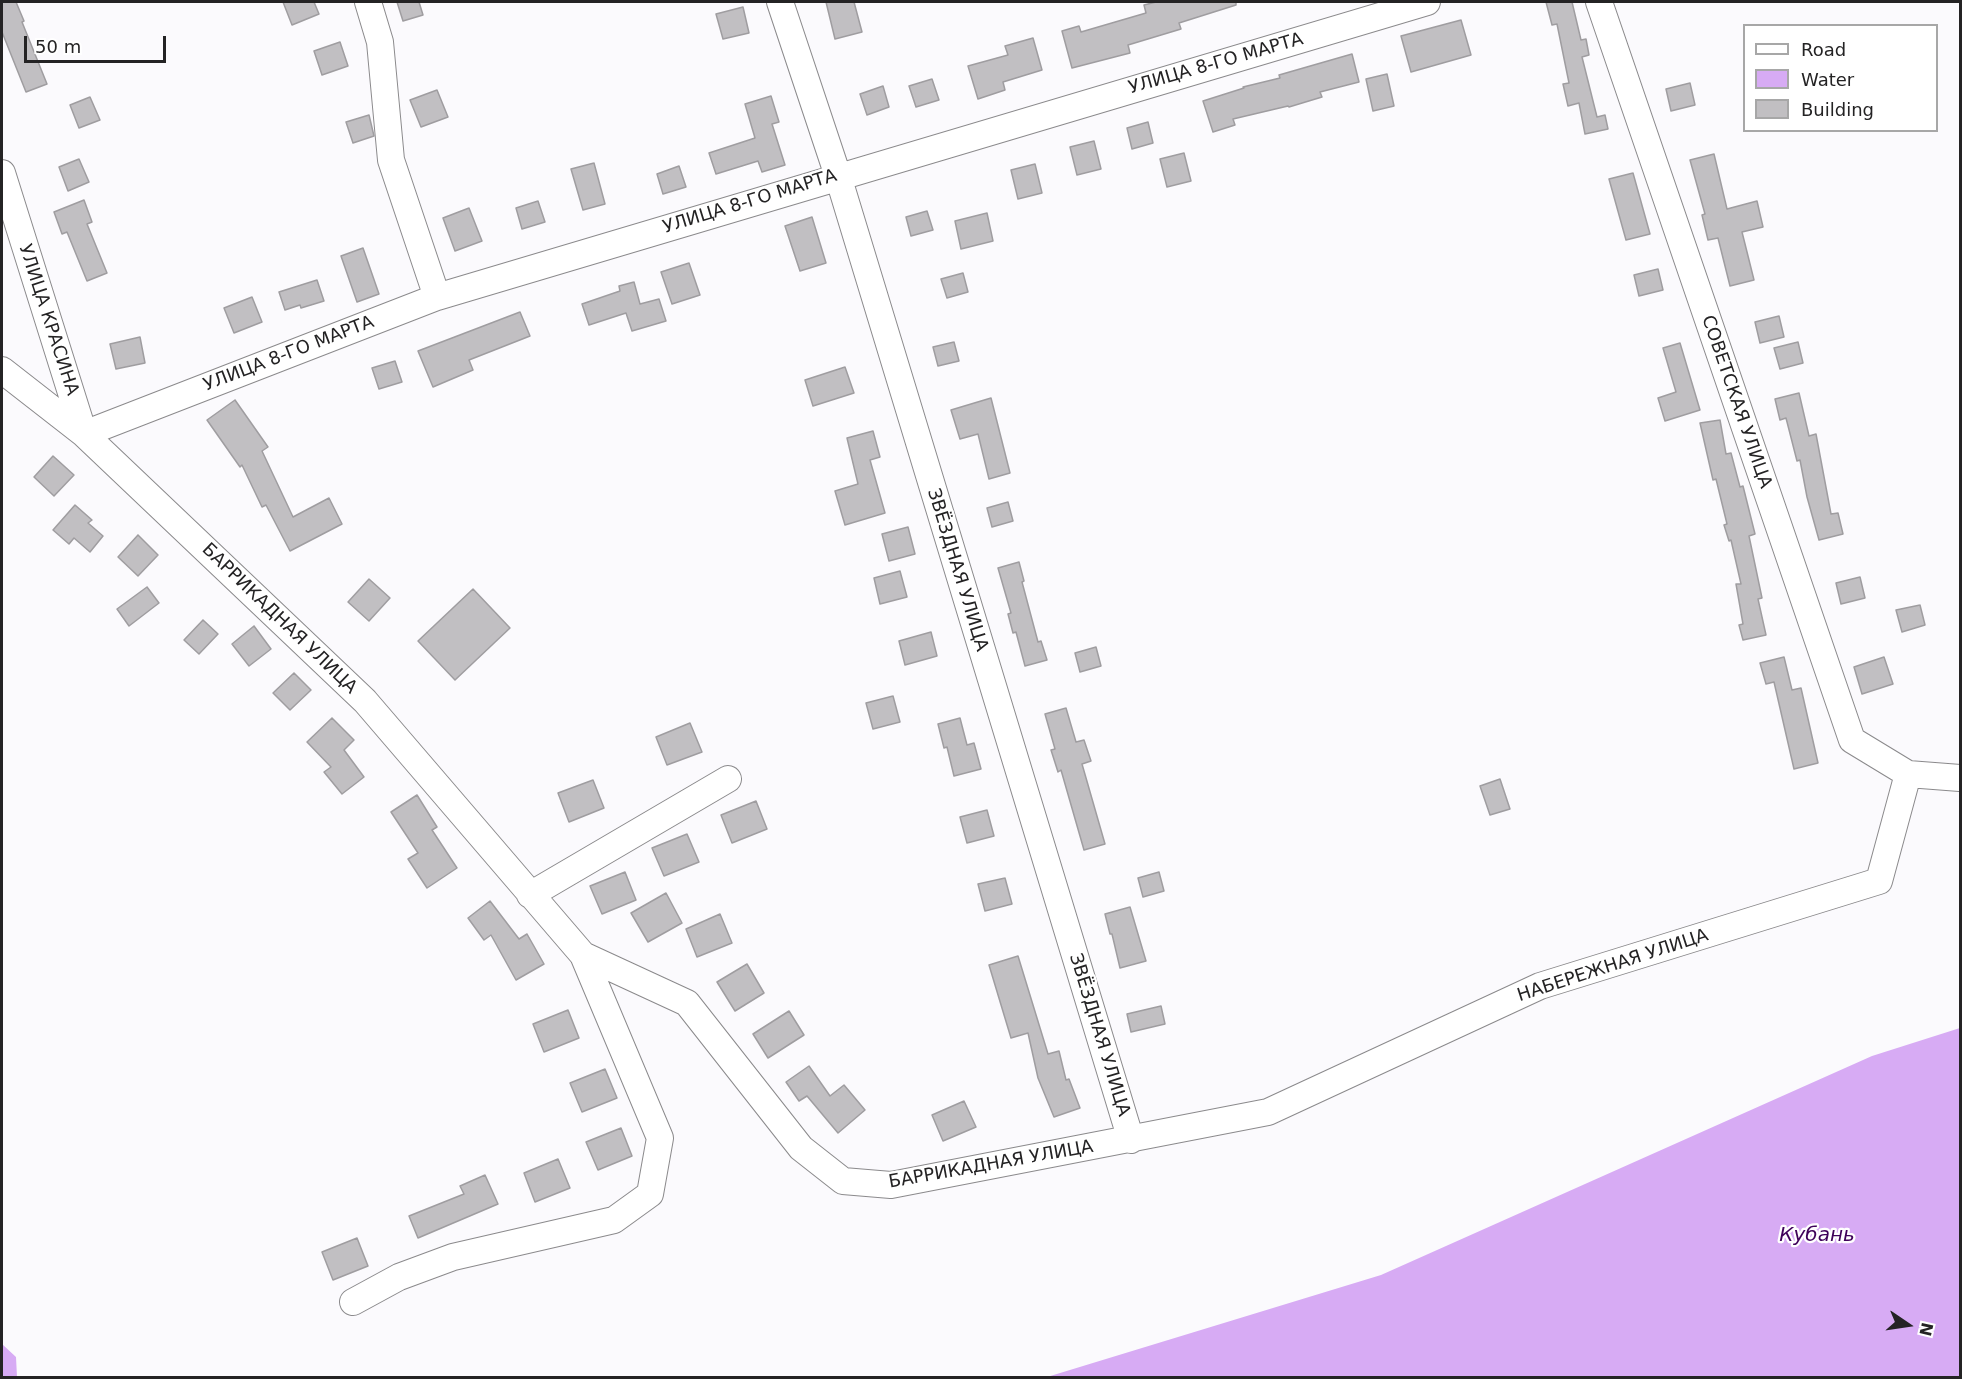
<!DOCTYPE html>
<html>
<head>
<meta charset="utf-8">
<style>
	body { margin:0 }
	#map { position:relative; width:1962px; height:1379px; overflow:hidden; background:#fbfafd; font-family:"DejaVu Sans",sans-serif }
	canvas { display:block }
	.frame { position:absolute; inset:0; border:3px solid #242324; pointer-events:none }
	.legend { position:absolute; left:1743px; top:24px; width:195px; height:108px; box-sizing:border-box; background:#fff; border:2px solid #a7a7a7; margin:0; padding:8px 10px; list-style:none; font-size:18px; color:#242324 }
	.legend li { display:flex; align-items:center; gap:12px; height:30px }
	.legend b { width:30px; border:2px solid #a7a7a7 }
	.north { position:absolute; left:1878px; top:1295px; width:60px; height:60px; -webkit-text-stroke:4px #fff; paint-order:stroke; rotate:103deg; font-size:16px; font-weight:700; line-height:24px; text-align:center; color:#242324 }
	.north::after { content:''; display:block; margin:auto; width:21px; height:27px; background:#242324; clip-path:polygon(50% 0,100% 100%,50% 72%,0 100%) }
	.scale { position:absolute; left:24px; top:36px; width:142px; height:27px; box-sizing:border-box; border:3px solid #242324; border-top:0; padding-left:8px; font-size:18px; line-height:21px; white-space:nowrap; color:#242324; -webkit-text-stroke:4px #fff; paint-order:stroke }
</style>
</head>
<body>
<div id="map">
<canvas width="1962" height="1379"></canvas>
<div class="frame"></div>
<ul class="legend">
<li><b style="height:8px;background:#fff"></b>Road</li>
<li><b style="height:16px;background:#d7abf4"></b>Water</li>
<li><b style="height:16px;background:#c1bfc2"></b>Building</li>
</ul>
<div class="north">N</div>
<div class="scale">50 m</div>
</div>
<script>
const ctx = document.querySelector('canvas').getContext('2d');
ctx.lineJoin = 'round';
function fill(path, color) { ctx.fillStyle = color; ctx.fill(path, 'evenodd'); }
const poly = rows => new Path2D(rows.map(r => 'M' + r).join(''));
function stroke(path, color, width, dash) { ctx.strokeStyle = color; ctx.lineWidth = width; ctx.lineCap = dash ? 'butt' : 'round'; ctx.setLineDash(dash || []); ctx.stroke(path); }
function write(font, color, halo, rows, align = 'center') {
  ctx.font = font + ' "DejaVu Sans",sans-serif'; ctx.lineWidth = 4.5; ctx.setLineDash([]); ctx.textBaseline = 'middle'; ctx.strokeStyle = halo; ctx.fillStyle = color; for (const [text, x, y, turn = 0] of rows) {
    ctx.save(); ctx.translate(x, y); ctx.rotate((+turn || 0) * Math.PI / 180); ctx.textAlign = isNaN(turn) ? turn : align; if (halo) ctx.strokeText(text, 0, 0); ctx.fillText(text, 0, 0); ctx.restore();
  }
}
fill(poly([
	[1960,1028,1960,1377,1047,1377,1381,1275,1872,1056],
	[2,1344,16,1357,17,1377,2,1377]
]), '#d7abf4');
const building = poly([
	[2,2,16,2,24,21,22,22,47,84,26,92,2,32,2,2],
	[283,2,314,2,319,14,292,25,283,2],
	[397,2,419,2,423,15,403,21,397,2],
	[826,2,854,2,862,32,835,39,826,2],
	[1156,2,1236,2,1236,5,1179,23,1181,29,1128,45,1130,53,1072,68,1062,31,1079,26,1081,32,1146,13,1144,5,1156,2],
	[1546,2,1572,2,1581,40,1586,39,1589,55,1582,57,1597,117,1605,115,1608,129,1585,134,1579,103,1568,106,1563,84,1569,83,1557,24,1552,25,1546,2],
	[743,7,749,33,723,39,716,14,743,7],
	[1461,20,1471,55,1411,72,1401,36,1461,20],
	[1033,38,1042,70,1003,82,1005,90,978,99,968,66,1008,55,1005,46,1033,38],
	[340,42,348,66,322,75,314,51,340,42],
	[1352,54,1359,82,1320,92,1322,97,1289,107,1288,106,1233,119,1235,125,1213,132,1203,101,1244,88,1243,87,1280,78,1279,75,1352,54],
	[1387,74,1394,106,1373,111,1366,79,1387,74],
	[932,79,939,100,916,107,909,86,932,79],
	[1690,83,1695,105,1671,111,1666,89,1690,83],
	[883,86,889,107,867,115,860,94,883,86],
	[437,90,448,117,421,127,410,100,437,90],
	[771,96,779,122,772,124,785,165,762,172,758,161,716,174,709,153,755,138,745,104,771,96],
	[90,97,100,120,79,128,70,105,90,97],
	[369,115,374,136,353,143,346,122,369,115],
	[1148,122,1153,143,1132,149,1127,128,1148,122],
	[1094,141,1101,169,1077,175,1070,147,1094,141],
	[1184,153,1191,181,1167,187,1160,159,1184,153],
	[1714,154,1727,209,1757,201,1763,227,1742,232,1754,280,1730,286,1718,238,1708,240,1702,215,1705,214,1690,160,1714,154],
	[79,159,89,182,68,191,59,167,79,159],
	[594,163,605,204,583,210,571,169,594,163],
	[1035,164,1042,193,1018,199,1011,170,1035,164],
	[679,166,686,187,663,194,657,174,679,166],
	[1633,173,1650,234,1626,240,1609,179,1633,173],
	[84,200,92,222,87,224,107,273,87,281,67,232,62,234,54,212,84,200],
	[538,201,545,222,522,229,516,208,538,201],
	[469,208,482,241,455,251,443,218,469,208],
	[927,211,933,230,911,236,906,217,927,211],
	[987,213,993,241,961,249,955,221,987,213],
	[812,217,826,263,800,271,785,226,812,217],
	[363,248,379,294,357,302,341,256,363,248],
	[689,263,700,295,672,304,661,272,689,263],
	[1658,269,1663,290,1639,296,1634,275,1658,269],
	[963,273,968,292,947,298,941,279,963,273],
	[317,280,324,301,301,308,300,305,285,310,279,292,317,280],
	[634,282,640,304,659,299,666,321,632,331,626,313,589,325,582,304,620,291,619,286,634,282],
	[252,297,262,322,234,333,224,308,252,297],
	[520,312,530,336,469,360,473,370,433,387,418,351,520,312],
	[1779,316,1784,337,1760,343,1755,322,1779,316],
	[140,337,145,363,116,369,110,344,140,337],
	[954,342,959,361,938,366,933,347,954,342],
	[1798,342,1803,363,1780,369,1774,348,1798,342],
	[1680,343,1700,410,1665,421,1658,398,1676,392,1663,348,1680,343],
	[395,361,402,382,379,389,372,368,395,361],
	[845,367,854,393,813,406,805,380,845,367],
	[1799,393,1809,436,1816,434,1831,514,1838,513,1843,534,1819,540,1807,497,1800,460,1797,461,1786,418,1780,420,1775,399,1799,393],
	[991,398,1010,473,989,479,978,434,960,439,951,410,991,398],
	[235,400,268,447,262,451,293,517,329,498,342,524,290,551,266,505,262,507,242,465,240,467,207,420,235,400],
	[1720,420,1726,454,1731,453,1740,487,1743,486,1755,534,1749,536,1762,598,1758,599,1766,635,1743,640,1739,625,1743,624,1736,584,1741,584,1731,540,1729,541,1724,525,1727,524,1716,479,1713,480,1700,423,1720,420],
	[873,431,880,457,870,460,885,513,845,525,835,491,858,484,847,438,873,431],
	[53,456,74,475,54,496,34,477,53,456],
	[1008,502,1013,521,992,527,987,508,1008,502],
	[75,505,92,520,88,523,103,536,90,552,74,538,69,544,53,530,75,505],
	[908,527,915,554,889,561,882,534,908,527],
	[138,535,158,555,138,576,118,557,138,535],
	[1019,562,1024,581,1022,582,1038,642,1041,641,1047,660,1025,666,1016,632,1013,633,1008,614,1011,613,998,568,1019,562],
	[900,571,907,597,880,604,874,578,900,571],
	[1860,577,1865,598,1841,604,1836,583,1860,577],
	[369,579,390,598,369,621,348,602,369,579],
	[147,587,159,603,129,626,117,609,147,587],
	[473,589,510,628,455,680,418,641,473,589],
	[1920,605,1925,625,1902,632,1896,610,1920,605],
	[203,620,218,634,199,654,184,640,203,620],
	[254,626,271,649,249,666,232,644,254,626],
	[931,632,937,656,905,665,899,641,931,632],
	[1096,647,1101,666,1080,672,1075,653,1096,647],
	[1784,657,1792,690,1801,688,1818,763,1794,769,1774,682,1766,684,1760,663,1784,657],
	[1884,657,1893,684,1862,694,1854,667,1884,657],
	[294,673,311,690,290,710,273,693,294,673],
	[893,696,900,722,873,729,866,703,893,696],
	[1066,708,1076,742,1084,740,1091,761,1082,764,1105,844,1084,850,1061,770,1058,772,1051,750,1055,749,1045,714,1066,708],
	[332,718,354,740,344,750,364,777,342,794,324,772,331,767,307,742,332,718],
	[960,718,967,745,974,743,981,769,954,776,947,747,944,748,938,724,960,718],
	[690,723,702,752,667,765,656,737,690,723],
	[1500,779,1510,809,1490,815,1480,786,1500,779],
	[593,780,604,808,569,822,558,793,593,780],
	[417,795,437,827,432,830,457,868,427,888,408,859,418,853,391,812,417,795],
	[756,801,767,829,732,843,721,815,756,801],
	[987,810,994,836,967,843,960,817,987,810],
	[687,834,699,862,664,876,652,848,687,834],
	[625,872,636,900,602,914,590,886,625,872],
	[1159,872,1164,891,1143,897,1138,878,1159,872],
	[1005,878,1012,904,985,911,978,884,1005,878],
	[666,893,682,923,648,942,631,913,666,893],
	[490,901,519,939,527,934,544,964,516,980,491,935,484,940,468,918,490,901],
	[1130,907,1146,961,1120,968,1112,934,1110,934,1105,914,1130,907],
	[720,914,732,943,697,957,686,929,720,914],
	[1018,956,1048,1054,1059,1051,1066,1080,1069,1079,1080,1108,1054,1117,1038,1078,1028,1033,1011,1038,989,965,1018,956],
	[747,964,764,993,735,1011,717,982,747,964],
	[1161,1006,1165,1024,1131,1032,1127,1014,1161,1006],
	[568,1010,579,1038,544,1052,533,1024,568,1010],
	[789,1011,804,1035,768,1058,753,1034,789,1011],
	[809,1066,830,1096,844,1085,865,1110,838,1133,807,1096,799,1101,786,1082,809,1066],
	[605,1069,617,1098,582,1112,570,1083,605,1069],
	[964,1101,976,1127,943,1141,932,1115,964,1101],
	[621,1128,632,1156,598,1170,586,1142,621,1128],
	[558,1159,570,1188,535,1202,524,1173,558,1159],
	[485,1175,498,1204,418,1238,409,1216,464,1194,460,1186,485,1175],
	[357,1238,368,1266,333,1280,322,1252,357,1238]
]);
fill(building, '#c1bfc2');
stroke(building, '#9f9da0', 1.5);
const minor = poly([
	[368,2,380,42,391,160,437,297],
	[780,2,838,176,1131,1140],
	[1599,2,1852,740,1908,774],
	[2,173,84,434,437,297,1427,2],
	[2,370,84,434,365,701,583,955,660,1138,650,1194,614,1220,453,1257,399,1277,353,1302],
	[530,895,728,779],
	[583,955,687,1003,801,1148,843,1181,891,1185,1268,1112,1540,986,1879,881,1908,774,1960,778]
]);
stroke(minor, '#8b8a8c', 28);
stroke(minor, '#fff', 26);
write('18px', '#242324', '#fff', [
	["УЛИЦА 8-ГО МАРТА",1216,64,-16],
	["УЛИЦА 8-ГО МАРТА",750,202,-17],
	["УЛИЦА КРАСИНА",48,320,72],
	["УЛИЦА 8-ГО МАРТА",289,354,-21],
	["СОВЕТСКАЯ УЛИЦА",1736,402,71],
	["ЗВЁЗДНАЯ УЛИЦА",957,570,73],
	["БАРРИКАДНАЯ УЛИЦА",279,619,44],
	["НАБЕРЕЖНАЯ УЛИЦА",1613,966,-18],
	["ЗВЁЗДНАЯ УЛИЦА",1099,1035,73],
	["БАРРИКАДНАЯ УЛИЦА",991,1165,-10]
]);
write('italic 20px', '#3f025a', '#fff', [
	["Кубань",1817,1236]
]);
</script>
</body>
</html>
